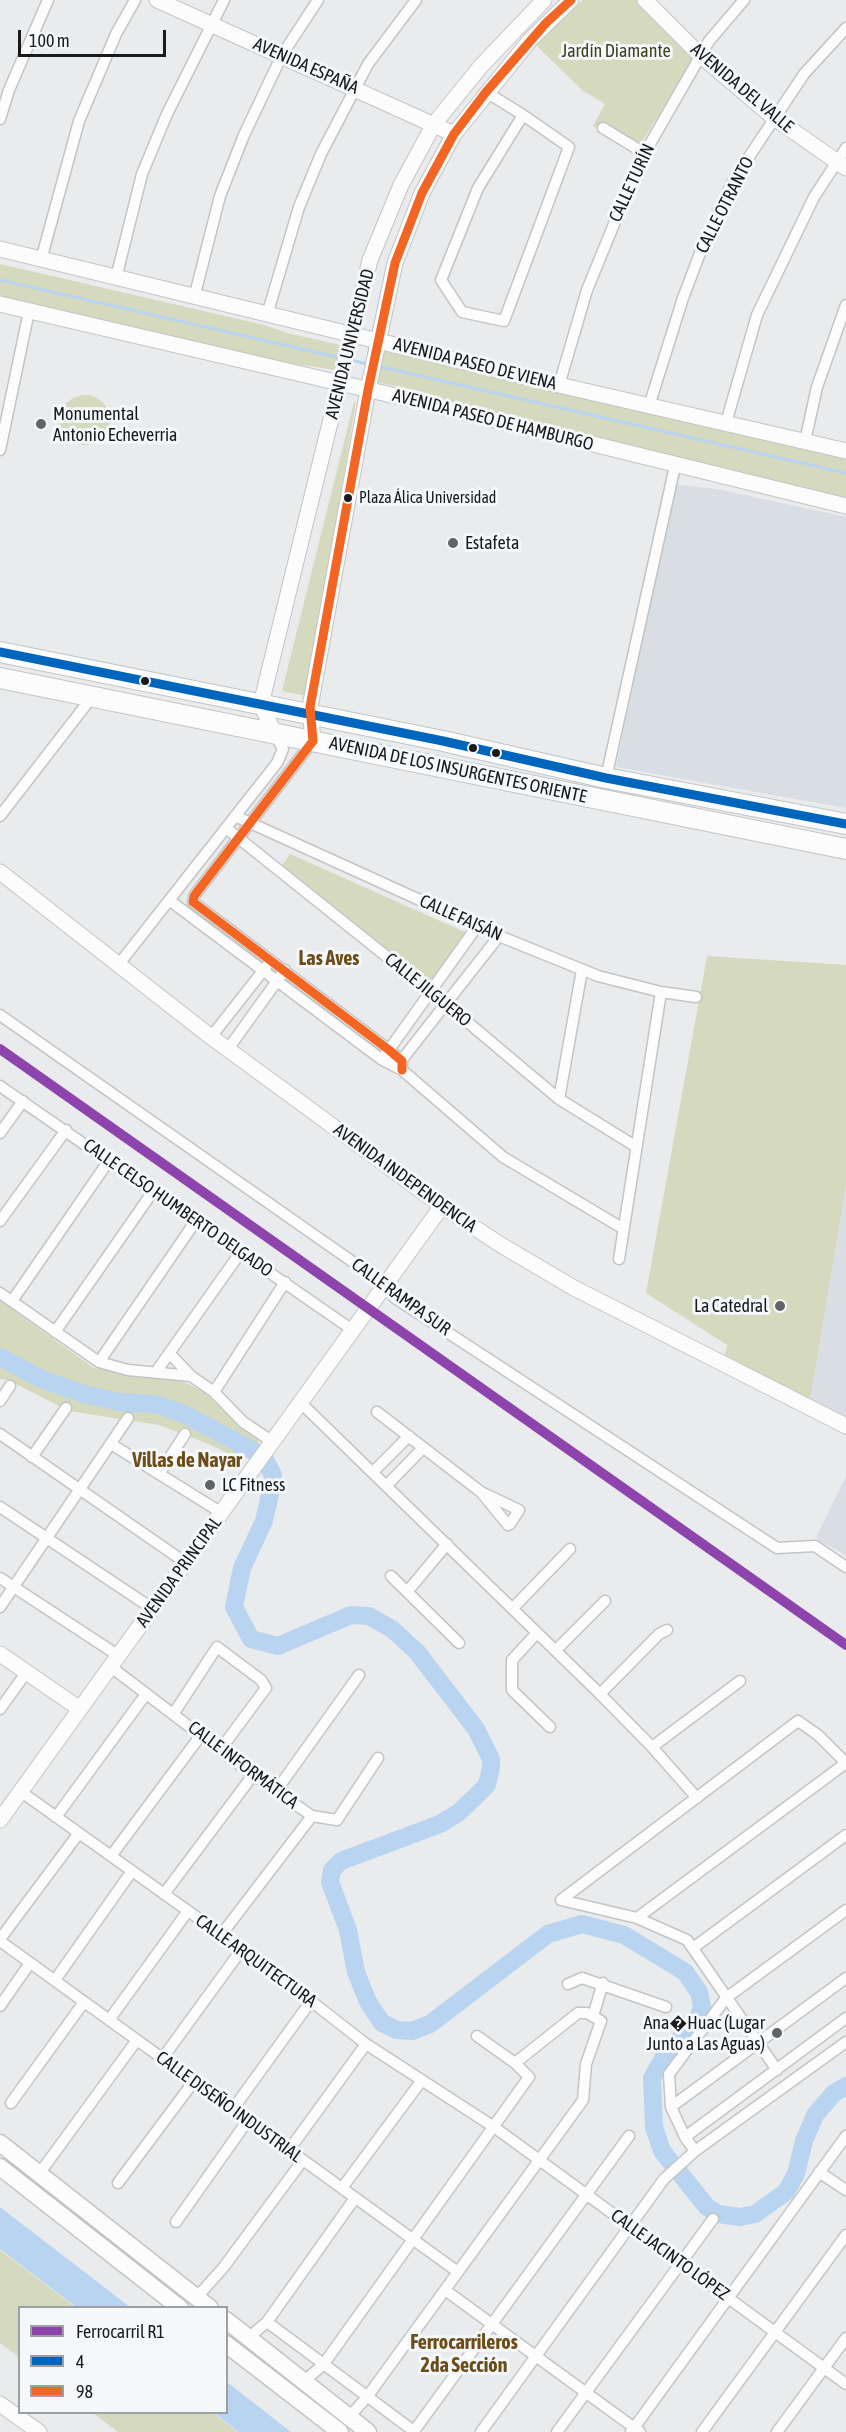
<!DOCTYPE html>
<html>
<head>
<meta charset="utf-8">
<style>
	body { margin:0 }
	#map { position:relative; width:846px; height:2432px; overflow:hidden; background:#e9ebed; font-family:"Asap Condensed",sans-serif }
	canvas { display:block }
	.legend { position:absolute; left:18px; top:2306px; width:210px; height:108px; box-sizing:border-box; background:#f5f8fb; border:2px solid #9d9fa1; margin:0; padding:8px 10px; list-style:none; font-size:18px; color:#191a1b }
	.legend li { display:flex; align-items:center; gap:12px; height:30px }
	.legend b { width:30px; border:2px solid #9d9fa1 }
	.scale { position:absolute; left:18px; top:30px; width:148px; height:27px; box-sizing:border-box; border:3px solid #191a1b; border-top:0; padding-left:8px; font-size:18px; line-height:21px; white-space:nowrap; color:#191a1b; -webkit-text-stroke:4px #f5f8fb; paint-order:stroke }
</style>
</head>
<body>
<div id="map">
<canvas width="846" height="2432"></canvas>
<ul class="legend">
<li><b style="height:8px;background:#8e44ad"></b>Ferrocarril R1</li>
<li><b style="height:8px;background:#0065bd"></b>4</li>
<li><b style="height:8px;background:#f26522"></b>98</li>
</ul>
<div class="scale">100 m</div>
</div>
<script>
const ctx = document.querySelector('canvas').getContext('2d');
ctx.lineJoin = 'round';
function fill(path, color) { ctx.fillStyle = color; ctx.fill(path, 'evenodd'); }
const poly = rows => new Path2D(rows.map(r => 'M' + r).join(''));
function stroke(path, color, width, dash) { ctx.strokeStyle = color; ctx.lineWidth = width; ctx.lineCap = dash ? 'butt' : 'round'; ctx.setLineDash(dash || []); ctx.stroke(path); }
function write(font, color, halo, rows, align = 'center') {
  ctx.font = font + ' "Asap Condensed",sans-serif'; ctx.lineWidth = 6; ctx.setLineDash([]); ctx.textBaseline = 'middle'; ctx.strokeStyle = halo; ctx.fillStyle = color; for (const [text, x, y, turn = 0] of rows) {
    ctx.save(); ctx.translate(x, y); ctx.rotate((+turn || 0) * Math.PI / 180); ctx.textAlign = isNaN(turn) ? turn : align; if (halo) ctx.strokeText(text, 0, 0); ctx.fillText(text, 0, 0); ctx.restore();
  }
}
fill(poly([
	[675,484,722,490,846,517,846,808,616,767],
	[846,1186,846,1417,810,1400],
	[846,1476,846,1555,845,1555,816,1538]
]), '#d8dee3');
fill(poly([
	[583,0,638,0,694,59,636,151,593,126,605,104,582,90,536,45],
	[0,264,264,325,291,334,341,345,334,370,253,357,0,299],
	[383,351,846,459,846,500,442,405,428,393,376,382],
	'60 420a25 25 0 1 1 50 0a25 25 0 1 1-50 0Z',
	[356,401,307,696,282,691,354,402],
	[290,854,467,933,430,983,282,865],
	[707,956,846,965,846,1186,810,1400,725,1355,727,1345,646,1293],
	[0,1301,94,1368,182,1381,204,1392,242,1429,256,1436,259,1442,243,1461,211,1445,159,1425,69,1411,8,1380,0,1379],
	[0,2250,75,2307,20,2308,19,2357,0,2343],
	[93,2413,213,2413,238,2432,118,2432]
]), '#d5d9bd');
fill(poly([
	[0,2207,130,2307,76,2307,0,2249],
	[227,2382,291,2432,239,2432,214,2413,226,2412]
]), '#b9d4f0');
stroke(poly([
	[0,280,341,358],
	[351,360,367,364],
	[377,366,846,473]
]), '#b9d4f0', 3);
stroke(poly([
	[0,1357,41,1379,84,1394,119,1402,155,1404,184,1414,263,1456,273,1475,270,1494,264,1521,242,1568,234,1607,251,1639,278,1646,351,1615,369,1616,392,1629,417,1652,476,1729,491,1759,491,1768,487,1785,474,1798,458,1813,440,1824,341,1861,332,1870,330,1882,348,1930,356,1972,368,2002,382,2023,397,2030,412,2031,430,2024,548,1934,582,1924,624,1935,685,1972,699,1992,702,2007,698,2018,664,2057,652,2078,654,2127,662,2151,707,2207,718,2214,740,2217,755,2214,786,2192,796,2174,804,2141,815,2115,834,2093,846,2086]
]), '#b9d4f0', 18);
const street = poly([
	[486,92,523,115,569,147,504,321,462,312,441,280,478,188,523,115],
	[0,119,9,90,48,0],
	[603,128,644,153],
	[41,260,79,121,116,34,135,0],
	[116,278,142,174,167,114,224,0],
	[194,298,220,196,244,135,282,55,318,0],
	[267,315,299,207,321,154,368,64,416,0],
	[559,385,587,290,639,163,709,41,744,0],
	[649,406,683,298,705,240,733,181,804,74,846,28],
	[726,423,757,315,814,197,846,148],
	[805,441,817,387,846,305],
	[0,450,29,311],
	[313,741,194,896,193,902,389,1050,402,1061,402,1070],
	[606,778,675,466],
	[0,816,92,697],
	[235,816,499,936,598,976,661,992,696,997],
	[226,828,446,1004,559,1099,635,1146],
	[169,900,381,1059,402,1070,503,1157,622,1228],
	[119,964,277,763,283,749,274,733],
	[0,1015,360,1267,385,1286,395,1298,777,1548,815,1546,846,1567],
	[211,1037,266,967],
	[228,1049,285,970],
	[386,1054,478,925],
	[397,1066,499,936],
	[0,1086,354,1331],
	[559,1099,582,970],
	[0,1133,23,1101],
	[0,1221,66,1130],
	[619,1259,661,992],
	[0,1293,99,1362,128,1370,191,1376,214,1392,243,1422,273,1442],
	[12,1301,110,1159],
	[55,1332,154,1190],
	[169,1353,191,1376],
	[99,1362,195,1222],
	[156,1372,240,1253],
	[214,1392,285,1282],
	[0,1401,10,1386],
	[301,1403,600,1694,652,1747,697,1798],
	[377,1412,481,1492,508,1525,510,1524,519,1510,481,1492],
	[0,1434,186,1563],
	[111,1444,222,1513],
	[32,1457,66,1408],
	[373,1472,409,1436],
	[159,1474,185,1434],
	[387,1485,423,1448],
	[0,1507,153,1609],
	[391,1576,459,1643],
	[0,1578,119,1656],
	[407,1592,447,1544],
	[0,1607,128,1418],
	[513,1608,570,1549],
	[537,1633,512,1660,512,1690,550,1727],
	[556,1650,605,1601],
	[111,1667,253,1775,312,1816,221,1935],
	[600,1694,659,1634,667,1630],
	[0,1709,26,1673],
	[174,1713,217,1647,261,1680,266,1688,220,1750],
	[652,1747,740,1681],
	[20,1791,275,1973,366,2044,494,2127,846,2384],
	[276,1791,359,1675],
	[312,1816,337,1820,378,1758],
	[56,1817,146,1694],
	[111,1856,201,1735],
	[164,1894,253,1775],
	[561,1900,798,1721,818,1735,846,1763],
	[561,1900,637,1918,687,1940,777,2070],
	[637,1918,846,1763],
	[0,1939,79,1833],
	[0,1941,458,2272],
	[693,1948,846,1835],
	[55,1980,132,1871],
	[568,1984,582,1978,666,2007],
	[0,2006,30,1963],
	[593,2016,603,1983],
	[109,2020,188,1911],
	[477,2036,515,2063],
	[162,2059,242,1949],
	[11,2103,84,2002],
	[671,2107,846,1978],
	[233,2109,311,2001],
	[685,2137,846,2018],
	[289,2150,366,2044],
	[695,2151,685,2137,671,2107,669,2074,726,1998,846,1910],
	[819,2172,846,2190],
	[39,2174,137,2040],
	[118,2183,194,2081],
	[342,2188,422,2080],
	[176,2222,248,2120],
	[445,2290,640,2432],
	[197,2297,223,2268,303,2160],
	[267,2322,415,2432],
	[248,2338,267,2322,355,2198],
	[304,2381,323,2365,529,2077,515,2063,578,2013,587,2013,601,2021,586,2064,583,2100,367,2397,349,2417],
	[414,2431,629,2136],
	[481,2432,664,2179,695,2151,846,2042],
	[557,2432,713,2219],
	[631,2432,846,2136],
	[702,2432,846,2235],
	[777,2432,846,2338]
]);
const secondary = poly([
	[157,0,454,134],
	[645,0,700,55,773,117,846,168],
	[0,249,559,385,846,451],
	[0,304,413,400,846,506],
	[274,733,261,704,370,260,401,185,434,124,481,66,544,0],
	[313,741,310,707,368,390,395,263,422,193,454,134,531,39,571,0],
	[0,872,211,1037,442,1206,501,1245,574,1288,846,1426],
	[0,1654,80,1709],
	[0,1820,442,1206],
	[0,2404,39,2432]
]);
const primary = poly([
	[0,2143,210,2308],
	[0,2167,180,2308],
	[226,2320,368,2432],
	[226,2344,340,2432]
]);
const highway = poly([
	[0,652,443,741,606,778,846,824],
	[0,678,846,849]
]);
stroke(street, '#c2c4c5', 13);
stroke(secondary, '#c2c4c5', 17);
stroke(primary, '#c2c4c5', 19);
stroke(highway, '#c2c4c5', 22);
stroke(street, '#fcfcfc', 10);
stroke(secondary, '#fcfcfc', 15);
stroke(primary, '#fcfcfc', 16);
stroke(highway, '#fcfcfc', 20);
stroke(poly([
	[0,652,443,741,606,778,846,824]
]), '#0065bd', 9);
stroke(poly([
	[402,1070,402,1061,389,1050,193,902,194,896,313,741,310,707,368,390,395,263,422,193,454,134,486,92,546,23,571,0]
]), '#f26522', 9);
stroke(poly([
	[0,1049,846,1645]
]), '#8e44ad', 10);
for (const [x, y, r, color] of [
	[41,424,6,"#626364"],
	[348,498,5,"#191a1b"],
	[453,543,6,"#626364"],
	[145,681,5,"#191a1b"],
	[473,748,5,"#191a1b"],
	[496,753,5,"#191a1b"],
	[780,1306,6,"#626364"],
	[210,1485,6,"#626364"],
	[777,2033,6,"#626364"]
]) { const dot = new Path2D(); dot.arc(x, y, r, 0, 2 * Math.PI); ctx.fillStyle = color; ctx.fill(dot); stroke(dot, '#f5f8fb', 2); }
write('16px', '#191a1b', '#f5f8fb', [
	["Plaza Álica Universidad",359,498]
], 'left');
write('18px', '#3d411b', '#f5f8fb', [
	["Jardín Diamante",616,51]
]);
write('18px', '#191a1b', '#f5f8fb', [
	["AVENIDA ESPAÑA",306,66,24],
	["AVENIDA DEL VALLE",742,88,40],
	["CALLE TURÍN",632,183,-65],
	["CALLE OTRANTO",725,205,-63],
	["AVENIDA UNIVERSIDAD",350,344,-76],
	["AVENIDA PASEO DE VIENA",475,364,14],
	["AVENIDA PASEO DE HAMBURGO",493,420,14],
	["AVENIDA DE LOS INSURGENTES ORIENTE",458,770,12],
	["CALLE FAISÁN",461,918,24],
	["CALLE JILGUERO",428,990,39],
	["AVENIDA INDEPENDENCIA",405,1178,36],
	["CALLE CELSO HUMBERTO DELGADO",178,1208,35],
	["CALLE RAMPA SUR",401,1297,36],
	["AVENIDA PRINCIPAL",179,1572,-54],
	["CALLE INFORMÁTICA",243,1765,37],
	["CALLE ARQUITECTURA",256,1961,36],
	["CALLE DISEÑO INDUSTRIAL",229,2107,36],
	["CALLE JACINTO LÓPEZ",670,2255,36]
]);
write('18px', '#191a1b', '#f5f8fb', [
	["Monumental",53,414],
	["Antonio Echeverria",53,435],
	["Estafeta",465,543],
	["La Catedral",768,1306,"right"],
	["LC Fitness",222,1485],
	["Ana�Huac (Lugar",765,2023,"right"],
	["Junto a Las Aguas)",765,2044,"right"]
], 'left');
write('bold 20px', '#6c4d17', '#f5f8fb', [
	["Las Aves",329,959],
	["Villas de Nayar",187,1461],
	["Ferrocarrileros",464,2343],
	["2da Sección",464,2366]
]);
</script>
</body>
</html>
